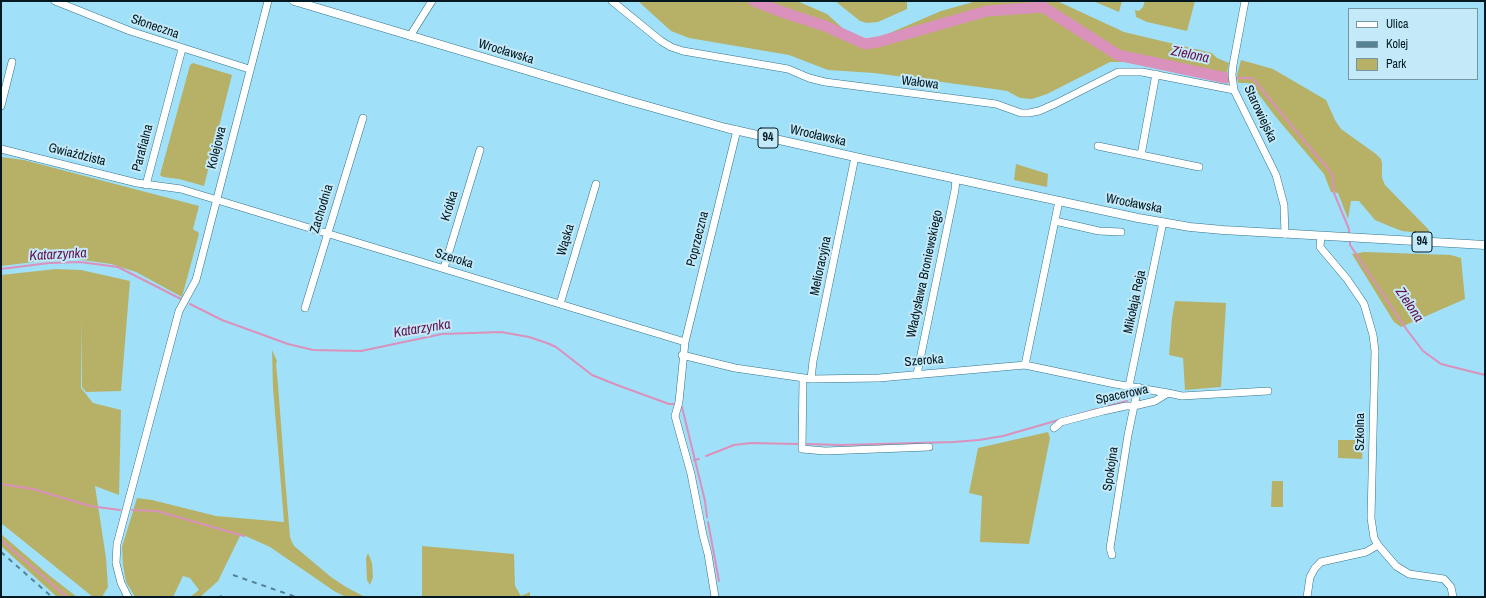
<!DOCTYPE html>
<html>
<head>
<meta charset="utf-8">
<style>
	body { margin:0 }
	#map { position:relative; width:1486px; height:598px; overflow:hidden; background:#a0e0f9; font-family:"Archivo Narrow",sans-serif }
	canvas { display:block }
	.frame { position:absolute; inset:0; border:2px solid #001821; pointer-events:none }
	.legend { position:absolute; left:1348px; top:8px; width:130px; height:72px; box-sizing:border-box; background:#c4e9f8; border:1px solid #7695a2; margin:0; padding:5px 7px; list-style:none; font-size:12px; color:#001821 }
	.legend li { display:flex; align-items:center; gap:8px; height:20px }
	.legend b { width:20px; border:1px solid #7695a2 }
</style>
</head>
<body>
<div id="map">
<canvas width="1486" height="598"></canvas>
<div class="frame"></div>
<ul class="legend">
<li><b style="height:5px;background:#fff"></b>Ulica</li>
<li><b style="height:5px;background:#568394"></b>Kolej</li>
<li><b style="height:11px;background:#b7b168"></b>Park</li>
</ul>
</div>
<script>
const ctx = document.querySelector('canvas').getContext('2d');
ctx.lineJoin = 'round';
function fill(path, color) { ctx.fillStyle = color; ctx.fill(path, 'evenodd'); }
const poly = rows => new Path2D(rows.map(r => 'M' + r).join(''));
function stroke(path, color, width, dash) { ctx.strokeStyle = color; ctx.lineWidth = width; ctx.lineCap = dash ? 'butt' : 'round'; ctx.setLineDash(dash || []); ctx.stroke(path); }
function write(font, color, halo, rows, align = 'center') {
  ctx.font = font + ' "Archivo Narrow",sans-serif'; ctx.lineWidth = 4; ctx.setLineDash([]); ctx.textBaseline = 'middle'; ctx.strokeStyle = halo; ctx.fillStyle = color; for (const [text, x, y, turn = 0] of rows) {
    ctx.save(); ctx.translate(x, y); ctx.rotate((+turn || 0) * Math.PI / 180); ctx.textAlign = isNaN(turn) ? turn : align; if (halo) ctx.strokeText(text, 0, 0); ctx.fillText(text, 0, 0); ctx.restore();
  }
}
fill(poly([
	[638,1,797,1,827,14,847,32,855,36,867,39,878,38,941,11,973,2,1057,1,1124,32,1212,53,1217,58,1229,63,1225,82,1124,62,1110,62,1047,94,1032,99,1020,98,1007,91,994,89,874,73,828,70,789,55,689,38,671,31],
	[835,1,907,1,907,9,878,22,867,23,860,21],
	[1093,1,1122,1,1119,12],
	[1145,1,1195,1,1187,31,1147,22,1136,17,1135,10,1139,11,1143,7],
	[1241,60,1273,69,1326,100,1335,120,1341,129,1376,154,1381,159,1382,163,1382,178,1385,185,1429,230,1429,234,1402,231,1389,226,1375,220,1359,201,1351,201,1348,219,1338,193,1331,192,1324,174,1275,116,1251,84,1247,83,1238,83,1237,75],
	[193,63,232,75,204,186,179,179,163,177,160,175,190,65],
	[1,157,24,160,199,206,193,229,194,230,198,232,199,234,182,297,136,272,111,264,75,259,34,262,1,266],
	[1016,164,1048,174,1047,187,1014,180],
	[1365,252,1451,255,1461,258,1465,299,1401,327,1394,322,1352,254],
	[56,269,81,270,130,281,121,391,86,392,82,387,81,319,81,388,93,403,121,410,119,495,95,486,106,558,108,587,102,597,93,597,1,523,1,275],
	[1175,301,1226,303,1221,387,1185,390,1183,358,1169,355,1172,318],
	[272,350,277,361,276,364,278,385,285,478,290,537,292,542,294,546,331,577,346,587,365,597,346,597,334,591,270,547,241,534,218,581,200,597,190,597,199,590,190,578,183,576,173,597,135,597,126,582,123,565,122,547,137,498,152,500,216,516,284,522,273,388],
	[1048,432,1050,438,1029,544,980,542,982,496,969,493,978,448],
	[1338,440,1363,440,1362,459,1338,458],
	[1272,481,1283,481,1283,507,1271,507],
	[1,534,50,576,77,597,57,597,1,546],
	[422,546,514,554,515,586,521,596,530,592,530,597,422,597],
	[368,553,372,563,373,577,370,585,367,580,366,558]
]), '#b7b168');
stroke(poly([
	[1235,78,1251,78,1255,81,1316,155,1327,167,1333,176,1334,193,1349,229,1349,234],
	[1350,240,1350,245,1407,330,1423,351,1441,364,1485,375],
	[1,269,49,263,80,262,118,267,181,299],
	[190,304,222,320,288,344,313,350,361,351,442,334,501,332,529,337,547,343,556,347,592,375,617,385,669,404,674,404],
	[682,407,705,501,707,517],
	[1105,407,1127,401],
	[807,444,841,445,954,442,979,440,1003,436,1097,409],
	[706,456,734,445,751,443,798,444],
	[694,460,699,459],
	[1,484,33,489,90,506,120,510],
	[132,510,157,511,244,536],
	[708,522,719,581],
	[1,540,67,597]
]), '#da91bb', 2);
stroke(poly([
	[754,1,785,13,825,26,865,44,878,42,987,11,1043,7,1118,55,1226,78]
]), '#da91bb', 11);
const minor = poly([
	[55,1,130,31,249,69],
	[612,1,661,41,671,47,683,51,788,69,809,78,825,82,996,104,1021,113,1029,113,1039,111,1057,103,1118,72,1142,72,1234,90],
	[1245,1,1233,65,1232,75,1234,90,1276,175,1284,205,1285,234],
	[410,36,432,1],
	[1,106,12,62],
	[1098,146,1141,155,1156,74],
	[1,149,137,183,181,189,685,342],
	[1141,155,1199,167],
	[146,185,182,49],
	[1055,221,1099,231,1121,232],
	[1321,236,1320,247,1347,279,1364,304,1373,335,1375,351,1371,518,1374,538,1378,545,1396,566,1409,574,1444,579,1451,587,1453,597],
	[444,268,480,150],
	[560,304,596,184],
	[305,308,363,118],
	[682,355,735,368,811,379,879,378,1025,365,1115,384,1168,393],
	[1025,365,1059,201],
	[917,374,955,190,956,179],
	[803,379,802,449,825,451,929,447],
	[811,379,813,361,855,157],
	[1129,386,1163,222],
	[1054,428,1061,422,1103,411,1126,406,1134,406,1155,401,1168,393,1182,396,1268,391],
	[1112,555,1110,548,1128,435,1138,387],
	[128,597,121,583,116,563,117,544,179,311,196,280,268,1],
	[715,597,708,554,703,535,691,474,675,416,679,402,685,342,737,130],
	[1307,597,1310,577,1315,568,1321,562,1366,552,1378,545]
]);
const major = poly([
	[294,1,626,100,726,128,864,159,1138,218,1190,227,1223,230,1485,245]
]);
stroke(minor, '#34738a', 8);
stroke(major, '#34738a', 9);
stroke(minor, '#fff', 7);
stroke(major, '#fff', 8);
stroke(poly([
	[1,552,52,597],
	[233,575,296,597],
	[220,596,222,597]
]), '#568394', 2, [5, 5]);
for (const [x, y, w] of [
	[768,138,20],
	[1422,242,20]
]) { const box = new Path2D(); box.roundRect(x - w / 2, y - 10, w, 20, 3); ctx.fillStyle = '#c4e9f8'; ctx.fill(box); stroke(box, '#001821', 1); }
write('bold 12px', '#001821', null, [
	["94",768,138],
	["94",1422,242]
]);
write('13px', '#001821', '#c4e9f8', [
	["Słoneczna",155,27,19],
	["Wrocławska",506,52,17],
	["Wałowa",920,83,7],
	["Starowiejska",1260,114,65],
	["Wrocławska",818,136,13],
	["Parafialna",143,148,-75],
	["Kolejowa",217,148,-76],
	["Gwiaździsta",77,155,14],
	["Wrocławska",1134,204,11],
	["Krótka",450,206,-73],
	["Zachodnia",322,209,-73],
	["Poprzeczna",698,239,-76],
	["Wąska",566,240,-73],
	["Szeroka",454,259,17],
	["Melioracyjna",821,266,-78],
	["Władysława Broniewskiego",925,274,-78],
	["Mikołaja Reja",1135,302,-78],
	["Szeroka",924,361,-5],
	["Spacerowa",1122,395,-12],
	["Szkolna",1361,432,-90],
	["Spokojna",1111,469,-82]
]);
write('italic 14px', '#640f4a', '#c4e9f8', [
	["Zielona",1190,55,12],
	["Katarzynka",58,255,-3],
	["Zielona",1409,305,56],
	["Katarzynka",422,329,-9]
]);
</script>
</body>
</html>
